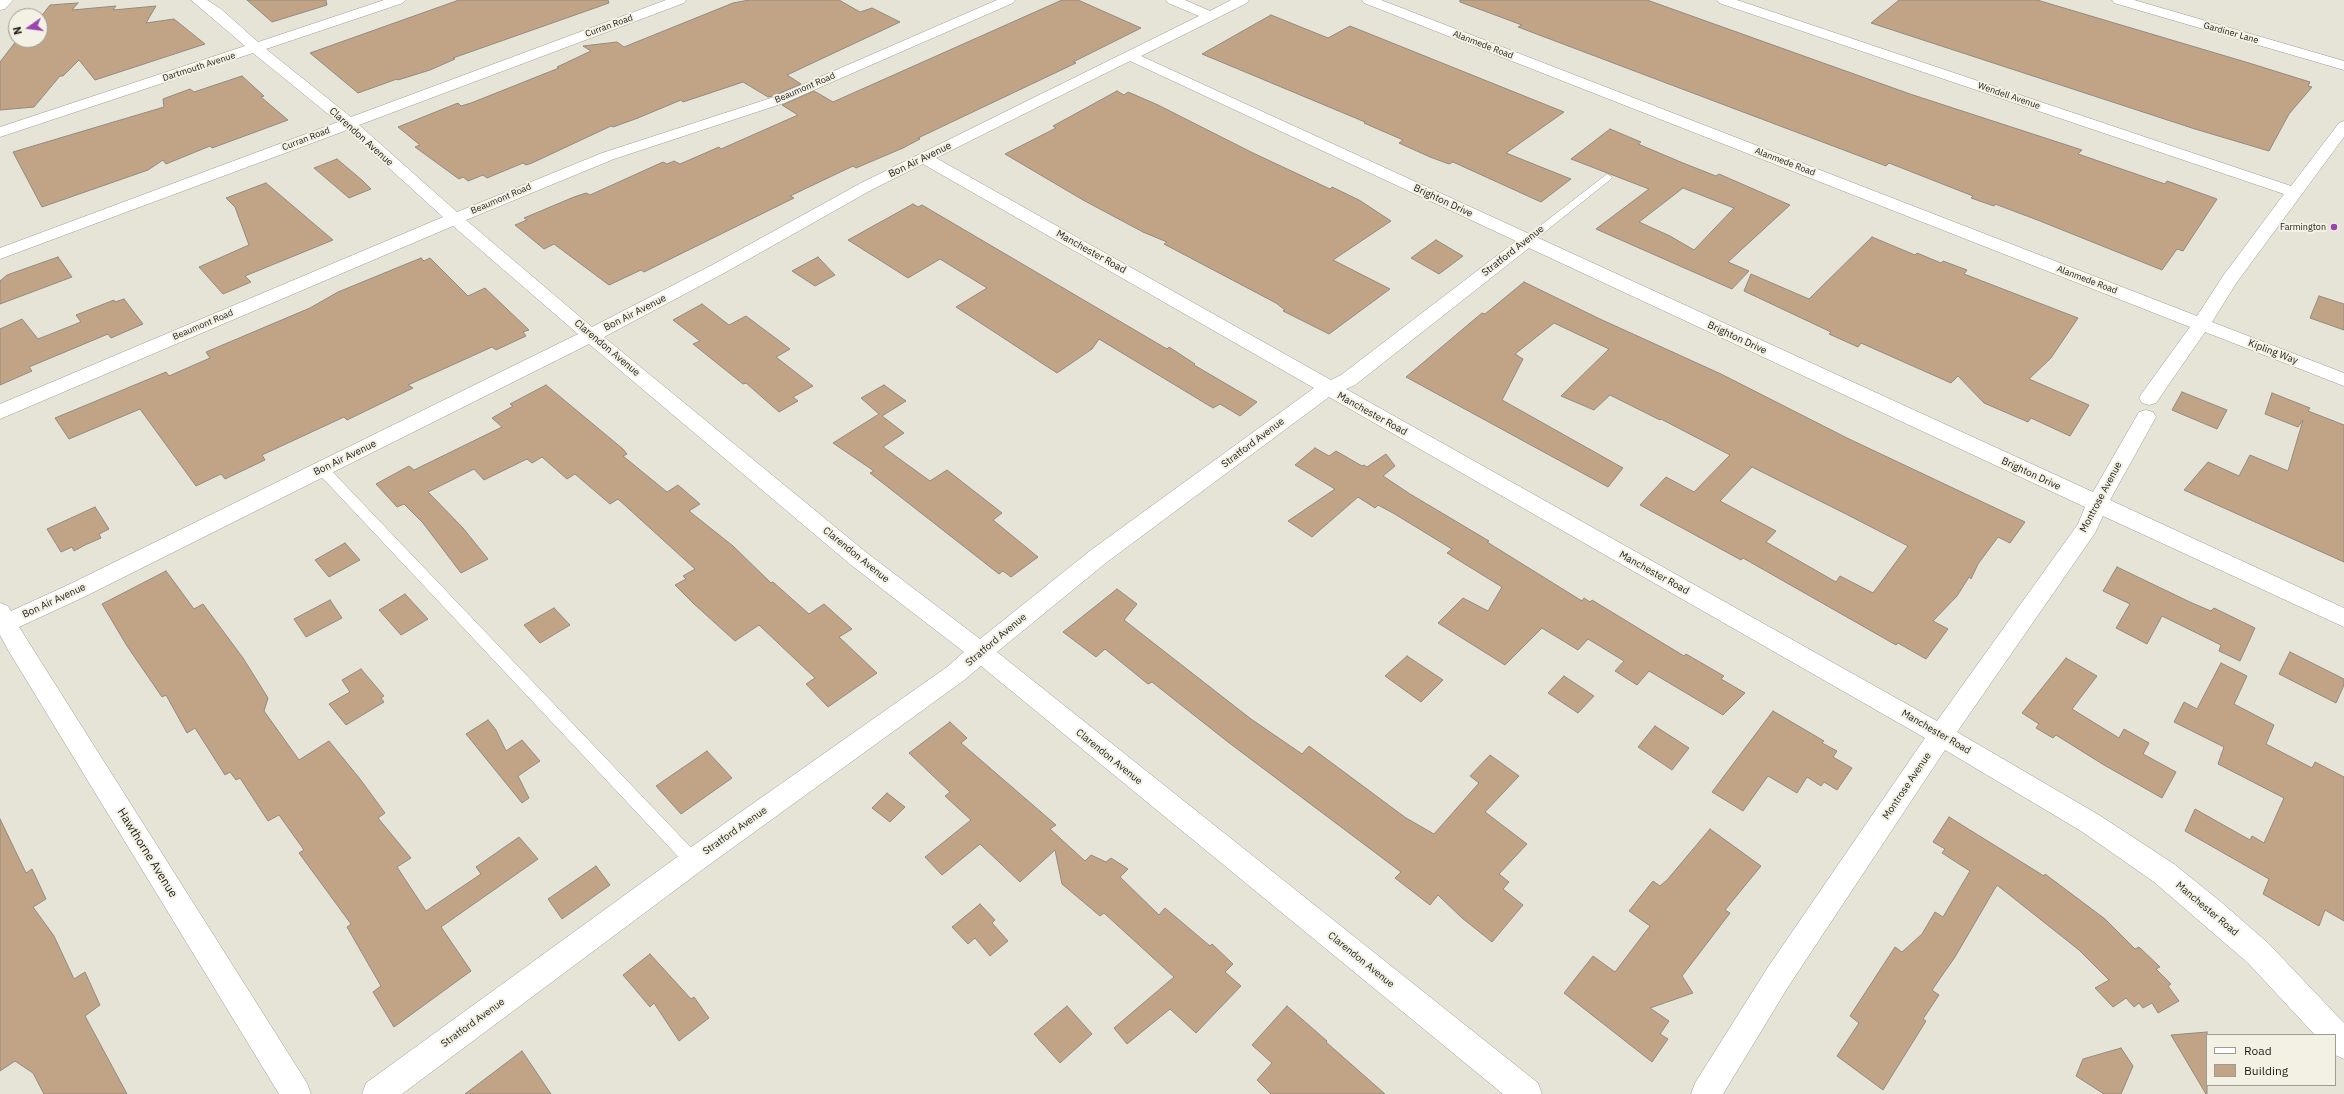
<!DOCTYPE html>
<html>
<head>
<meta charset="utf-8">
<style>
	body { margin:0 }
	#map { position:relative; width:2344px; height:1094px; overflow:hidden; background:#e6e3d7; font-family:"IBM Plex Sans",sans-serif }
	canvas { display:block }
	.legend { position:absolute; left:2206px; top:1034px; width:130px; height:52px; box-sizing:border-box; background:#f3f0e4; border:1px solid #9e9c93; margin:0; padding:5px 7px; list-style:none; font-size:12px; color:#1e1d19 }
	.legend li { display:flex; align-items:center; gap:8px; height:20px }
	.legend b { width:20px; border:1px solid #9e9c93 }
	.north { position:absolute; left:8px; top:8px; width:40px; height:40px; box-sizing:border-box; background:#f3f0e4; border:1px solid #9e9c93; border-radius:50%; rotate:256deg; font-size:11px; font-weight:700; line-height:16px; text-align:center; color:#1e1d19 }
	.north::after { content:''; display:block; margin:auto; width:14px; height:18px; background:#9b43af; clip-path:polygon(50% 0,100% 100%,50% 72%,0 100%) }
</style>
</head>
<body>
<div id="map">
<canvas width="2344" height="1094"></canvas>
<ul class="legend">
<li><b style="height:5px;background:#fff"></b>Road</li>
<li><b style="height:11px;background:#c1a486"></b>Building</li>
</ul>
<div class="north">N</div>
</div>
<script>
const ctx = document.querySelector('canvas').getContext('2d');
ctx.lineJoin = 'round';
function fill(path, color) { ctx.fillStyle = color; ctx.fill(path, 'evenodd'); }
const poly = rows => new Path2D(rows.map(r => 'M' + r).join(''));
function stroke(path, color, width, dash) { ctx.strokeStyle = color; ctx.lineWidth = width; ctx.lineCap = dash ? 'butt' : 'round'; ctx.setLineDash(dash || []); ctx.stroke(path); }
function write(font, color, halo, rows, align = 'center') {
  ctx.font = font + ' "IBM Plex Sans",sans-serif'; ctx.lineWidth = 4; ctx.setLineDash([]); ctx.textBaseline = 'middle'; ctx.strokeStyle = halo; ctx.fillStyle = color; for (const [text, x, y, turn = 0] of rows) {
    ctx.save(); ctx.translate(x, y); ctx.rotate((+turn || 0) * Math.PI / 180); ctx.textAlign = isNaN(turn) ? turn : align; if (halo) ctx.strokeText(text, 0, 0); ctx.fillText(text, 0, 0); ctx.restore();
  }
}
const building = poly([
	[247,0,326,0,327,5,272,22,247,0],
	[459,0,608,0,609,3,453,58,455,59,430,70,398,80,397,79,358,93,310,53,459,0],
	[749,0,839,0,860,12,872,8,900,22,787,75,801,84,773,96,768,97,743,82,683,102,681,100,638,118,613,127,611,126,532,163,526,165,523,163,487,178,483,175,468,181,463,177,459,179,415,147,420,145,398,127,458,103,461,106,471,103,559,68,557,67,591,51,583,46,617,42,624,47,733,3,749,0],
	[1062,0,1078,0,1141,28,1073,62,1076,63,918,138,920,139,903,148,856,168,853,166,790,196,794,198,644,272,641,270,609,285,554,244,544,249,515,225,527,220,524,218,574,197,586,193,590,195,663,162,667,164,674,161,680,164,719,147,721,149,798,115,782,105,814,91,833,102,1062,0],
	[1460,0,1647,0,1910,94,2082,150,2078,154,2165,184,2167,181,2217,199,2183,251,2177,249,2162,270,2040,221,1995,204,1994,206,1971,198,1973,196,1889,163,1886,166,1518,27,1522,25,1460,2,1460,0],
	[1899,0,2037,0,2249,63,2310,82,2308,86,2312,87,2289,114,2269,151,2195,129,1871,23,1899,0],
	[78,3,72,10,116,6,113,10,156,6,146,23,174,19,205,44,95,80,79,60,63,76,60,76,34,107,0,110,0,62,17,40,40,40,40,18,50,5,78,3],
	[1271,15,1328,38,1350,26,1564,112,1506,153,1571,179,1541,202,1453,162,1449,164,1430,157,1399,143,1403,140,1364,123,1365,122,1202,54,1271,15],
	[242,76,264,96,261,97,288,120,212,148,210,146,166,164,163,160,148,170,42,207,13,152,164,107,163,99,190,89,194,92,242,76],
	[1117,91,1124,95,1128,92,1158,105,1253,153,1330,189,1332,187,1359,200,1391,221,1333,260,1390,289,1329,334,1283,311,1285,310,1276,303,1164,244,1167,242,1143,232,1083,200,1005,154,1056,128,1053,126,1117,91],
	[1610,129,1641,142,1638,144,1683,163,1716,176,1719,174,1790,205,1728,262,1749,271,1732,289,1596,229,1649,189,1571,159,1610,129],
	[1683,188,1734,208,1694,250,1670,236,1639,222,1683,188],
	[337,159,363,181,371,189,349,198,314,168,337,159],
	[266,183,333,240,245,276,251,282,223,294,199,267,249,245,235,207,226,198,266,183],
	[913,204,918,207,922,205,1167,349,1169,347,1195,364,1194,365,1257,402,1240,416,1220,404,1213,408,1099,339,1092,349,1057,373,956,307,987,288,940,259,908,278,848,240,913,204],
	[1872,237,1915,255,1917,253,1941,263,1943,261,1967,270,1964,274,2078,318,2051,358,2029,379,2089,405,2070,436,2031,418,2028,422,1984,403,1958,376,1951,383,1861,343,1858,347,1829,334,1831,332,1744,291,1751,274,1809,299,1872,237],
	[1436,240,1463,256,1439,274,1411,258,1436,240],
	[58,257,72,277,0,304,0,281,7,275,58,257],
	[818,257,835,275,815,286,792,271,818,257],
	[421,258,424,261,430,258,468,296,485,288,529,330,523,332,526,336,496,350,492,347,408,385,413,388,347,420,344,417,262,455,265,460,225,479,221,474,196,486,140,409,69,439,55,418,166,372,169,376,210,358,206,352,310,308,338,292,421,258],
	[1524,282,1600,319,1721,374,1847,438,2025,522,2010,543,1998,537,1978,564,1971,579,1969,577,1957,596,1933,621,1948,629,1926,659,1898,643,1896,645,1743,558,1741,560,1640,505,1666,477,1694,492,1730,455,1661,419,1660,420,1610,395,1594,410,1561,396,1609,349,1554,323,1515,354,1523,359,1502,400,1623,468,1608,487,1406,377,1482,313,1485,314,1524,282],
	[1752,467,1846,514,1908,546,1873,593,1840,576,1836,582,1766,542,1776,531,1720,501,1752,467],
	[2319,296,2344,304,2344,330,2310,318,2319,296],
	[124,299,143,324,111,338,108,334,29,367,32,371,0,385,0,329,22,319,38,339,81,322,76,315,114,300,115,302,124,299],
	[702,304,729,325,746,316,790,349,776,357,813,386,793,397,798,401,779,412,746,383,743,384,693,344,700,341,673,320,702,304],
	[546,385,623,449,627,454,623,456,667,492,678,485,700,504,689,511,733,546,771,583,773,582,809,614,824,604,852,629,839,637,877,673,828,707,806,684,815,678,759,625,735,641,694,604,675,585,686,579,683,576,695,569,618,499,610,504,575,474,567,479,542,457,532,463,527,459,484,480,474,469,428,492,463,528,488,559,461,573,423,523,404,504,397,507,376,484,409,466,414,470,502,427,492,418,513,406,510,404,546,385],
	[884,385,906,401,882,416,904,433,883,447,930,481,947,470,1002,513,993,520,1038,557,1011,577,1003,571,999,574,870,473,874,471,833,443,879,414,861,398,884,385],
	[2182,392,2227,410,2217,429,2172,410,2182,392],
	[2272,393,2310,408,2308,411,2344,425,2344,562,2184,490,2208,462,2239,476,2250,455,2288,471,2303,420,2298,427,2265,414,2272,393],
	[1315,448,1329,456,1336,451,1362,466,1364,465,1367,467,1386,454,1395,466,1383,476,1410,494,1489,541,1487,542,1582,601,1584,598,1590,602,1592,600,1684,656,1686,654,1724,676,1721,679,1745,693,1723,715,1649,671,1637,685,1615,671,1624,661,1588,639,1578,650,1542,628,1505,665,1438,623,1463,598,1488,611,1502,587,1447,553,1452,549,1393,513,1378,505,1375,508,1358,497,1312,537,1288,521,1335,489,1295,465,1315,448],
	[95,507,109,529,99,534,101,538,85,545,74,551,72,547,61,552,47,529,95,507],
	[345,543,360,560,329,577,315,560,345,543],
	[2117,567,2192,603,2211,611,2214,608,2255,628,2240,661,2219,651,2221,645,2162,616,2147,644,2116,628,2130,604,2103,591,2117,567],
	[166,571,194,609,203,604,243,658,268,698,264,711,299,760,329,741,360,779,385,813,378,818,411,858,397,867,426,911,481,874,476,867,519,837,538,859,441,927,471,971,394,1027,373,992,381,986,347,927,351,924,299,853,304,850,279,815,268,821,240,778,236,780,230,772,225,775,195,728,187,733,166,695,162,697,127,646,102,604,166,571],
	[1117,589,1137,604,1124,620,1251,719,1302,754,1309,746,1406,818,1434,834,1479,783,1470,776,1490,755,1519,776,1485,812,1527,844,1499,874,1509,882,1503,889,1523,905,1492,942,1462,918,1438,895,1430,905,1395,878,1401,872,1228,742,1152,682,1148,684,1105,649,1096,657,1063,632,1117,589],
	[405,594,428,619,401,635,379,610,405,594],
	[330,600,342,618,306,637,294,619,330,600],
	[554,608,570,625,540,643,524,625,554,608],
	[2290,652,2344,679,2344,685,2336,703,2279,674,2290,652],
	[1407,656,1443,680,1421,702,1385,676,1407,656],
	[2066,658,2097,676,2072,709,2119,738,2124,729,2149,743,2143,754,2176,772,2162,798,2104,765,2056,735,2053,738,2036,728,2039,724,2022,713,2066,658],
	[2221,663,2247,676,2234,704,2274,725,2266,744,2312,768,2315,762,2344,777,2344,921,2325,910,2319,926,2263,894,2269,879,2185,831,2195,809,2250,840,2252,836,2264,843,2284,798,2218,764,2224,747,2174,722,2184,702,2197,709,2221,663],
	[361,669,384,696,381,698,384,702,346,725,329,704,350,692,342,680,361,669],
	[1564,676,1594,696,1578,713,1548,693,1564,676],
	[1773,711,1824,741,1822,743,1837,751,1833,757,1852,768,1837,790,1824,782,1821,786,1807,777,1797,793,1768,776,1743,811,1712,792,1773,711],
	[488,720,496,730,506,751,522,740,540,761,518,776,529,798,522,803,466,734,488,720],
	[950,722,967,738,961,743,1056,825,1050,829,1085,861,1091,855,1106,862,1111,858,1128,869,1120,877,1159,915,1165,908,1210,946,1212,944,1233,964,1225,972,1241,986,1196,1033,1170,1009,1127,1044,1114,1028,1174,977,1104,913,1100,916,1062,884,1055,850,1020,882,980,844,942,875,925,857,971,820,945,796,950,792,909,753,950,722],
	[1655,726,1689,748,1672,770,1638,747,1655,726],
	[707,751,732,778,681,814,656,786,707,751],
	[887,793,905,807,890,822,872,808,887,793],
	[1949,817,2044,876,2045,874,2105,919,2135,949,2139,947,2160,967,2156,969,2171,984,2168,986,2179,1001,2158,1013,2152,1003,2143,1008,2139,1003,2134,1007,2126,998,2113,1007,2095,988,2109,980,2079,950,1997,885,1955,957,1932,990,1939,995,1923,1019,1926,1021,1883,1090,1837,1056,1859,1023,1850,1016,1895,947,1902,952,1922,934,1935,912,1943,917,1970,871,1942,853,1945,849,1933,842,1949,817],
	[0,819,26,873,32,869,46,899,33,907,54,936,74,979,85,972,100,1005,85,1016,127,1094,44,1094,33,1073,15,1061,0,1071,0,819],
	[1710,829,1761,866,1725,910,1730,913,1682,976,1693,993,1650,1008,1669,1021,1660,1034,1668,1039,1652,1062,1564,993,1593,956,1615,972,1650,926,1629,911,1653,881,1660,886,1667,880,1710,829],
	[596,866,610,885,562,919,548,899,596,866],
	[980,904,995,920,992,923,1008,941,990,956,975,938,968,944,952,927,980,904],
	[650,954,691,999,694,997,709,1018,679,1041,654,1003,650,1007,623,975,650,954],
	[1067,1006,1092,1034,1060,1063,1034,1034,1067,1006],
	[1287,1006,1327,1041,1326,1042,1385,1094,1271,1094,1257,1080,1272,1063,1252,1045,1287,1006],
	[2207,1032,2207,1094,2206,1094,2171,1035,2207,1032],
	[2121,1048,2133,1066,2121,1094,2104,1094,2076,1076,2083,1059,2121,1048],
	[522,1051,551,1094,465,1094,522,1051]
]);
fill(building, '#c1a486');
stroke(building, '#928a81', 1);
const lane = poly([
	[1607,174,1612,177,1611,179,1531,243,1523,243,1523,239,1607,174],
	[322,464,327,466,699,856,702,861,699,866,693,869,687,866,317,472,315,469,317,466,322,464]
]);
const street = poly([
	[191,0,207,0,221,9,258,42,384,0,405,0,403,3,266,49,351,117,666,0,686,0,684,3,359,125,457,212,602,153,774,97,997,0,1015,0,1013,3,784,103,614,159,466,220,592,327,714,264,861,183,1199,16,1168,3,1166,0,1185,0,1210,11,1231,0,1249,0,1247,3,1141,56,2093,492,2139,412,2146,410,2153,412,2156,417,2110,500,2344,608,2344,627,2103,516,2095,533,1957,732,2099,815,2174,864,2221,902,2268,943,2344,1023,2344,1059,2335,1055,2335,1035,2315,1035,2248,963,2154,882,2081,831,1945,750,1788,987,1723,1094,1691,1094,1695,1083,1768,967,1925,738,1329,397,1107,562,997,652,1538,1083,1542,1094,1503,1094,981,666,963,681,702,870,402,1094,362,1094,366,1083,684,852,947,667,964,652,851,565,589,344,84,597,19,627,307,1083,311,1094,279,1094,8,650,0,635,0,603,8,606,11,611,68,585,578,334,453,226,0,419,0,404,443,217,347,130,0,259,0,248,338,122,253,53,0,137,0,127,245,46,191,0],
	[1130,61,1516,241,1341,375,1331,380,936,158,1130,61],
	[923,164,1314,388,1091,550,980,639,867,553,604,337,726,272,873,189,923,164],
	[1529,248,2085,507,2078,524,1937,721,1346,389,1355,385,1529,248],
	[1362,0,1381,0,2197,316,2223,276,2284,194,1719,3,1717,0,1737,0,2291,186,2339,123,2344,121,2344,137,2237,282,2212,322,2344,373,2344,386,2205,332,2156,403,2149,405,2142,403,2139,398,2142,393,2190,327,1364,3,1362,0],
	[2112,0,2134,0,2344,61,2344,70,2114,3,2112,0]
]);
const primary = poly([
	[0,0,13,0,5,9,0,10,0,0]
]);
stroke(lane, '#9f9c90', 1);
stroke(street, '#9f9c90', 1);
stroke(primary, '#9f9c90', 1);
fill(lane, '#fff');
fill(street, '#fff');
fill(primary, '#fff');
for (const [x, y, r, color] of [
	[2334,227,4,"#9b43af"]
]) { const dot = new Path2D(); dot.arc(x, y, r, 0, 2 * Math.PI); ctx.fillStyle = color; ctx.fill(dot); stroke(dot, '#f3f0e4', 1.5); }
write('9px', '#1e1d19', '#f3f0e4', [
	["Curran Road",609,26,-20],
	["Gardiner Lane",2231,33,16],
	["Alanmede Road",1483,45,21],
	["Dartmouth Avenue",199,67,-18],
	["Beaumont Road",805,88,-23],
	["Wendell Avenue",2009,96,19],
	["Curran Road",306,139,-21],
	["Alanmede Road",1785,162,21],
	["Beaumont Road",501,199,-23],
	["Alanmede Road",2087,280,21],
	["Beaumont Road",203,325,-23]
]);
write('9px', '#1e1d19', '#f3f0e4', [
	["Farmington",2326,227]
], 'right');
write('10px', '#1e1d19', '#f3f0e4', [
	["Clarendon Avenue",361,137,42],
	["Bon Air Avenue",920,160,-26],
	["Brighton Drive",1443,201,25],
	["Stratford Avenue",1513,251,-38],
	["Manchester Road",1091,252,29],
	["Bon Air Avenue",635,313,-27],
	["Brighton Drive",1737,338,25],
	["Clarendon Avenue",607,348,40],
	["Kipling Way",2273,352,21],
	["Manchester Road",1372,414,29],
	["Stratford Avenue",1253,443,-37],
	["Bon Air Avenue",345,458,-26],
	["Brighton Drive",2031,474,25],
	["Montrose Avenue",2101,497,-62],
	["Clarendon Avenue",856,555,39],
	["Manchester Road",1654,573,29],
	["Bon Air Avenue",54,601,-25],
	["Stratford Avenue",996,640,-40],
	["Manchester Road",1936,732,30],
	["Clarendon Avenue",1109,757,39],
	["Montrose Avenue",1907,786,-56],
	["Stratford Avenue",735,831,-35],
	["Manchester Road",2207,909,40],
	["Clarendon Avenue",1361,960,39],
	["Stratford Avenue",473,1023,-36]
]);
write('12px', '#1e1d19', '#f3f0e4', [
	["Hawthorne Avenue",147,853,58]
]);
</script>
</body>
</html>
